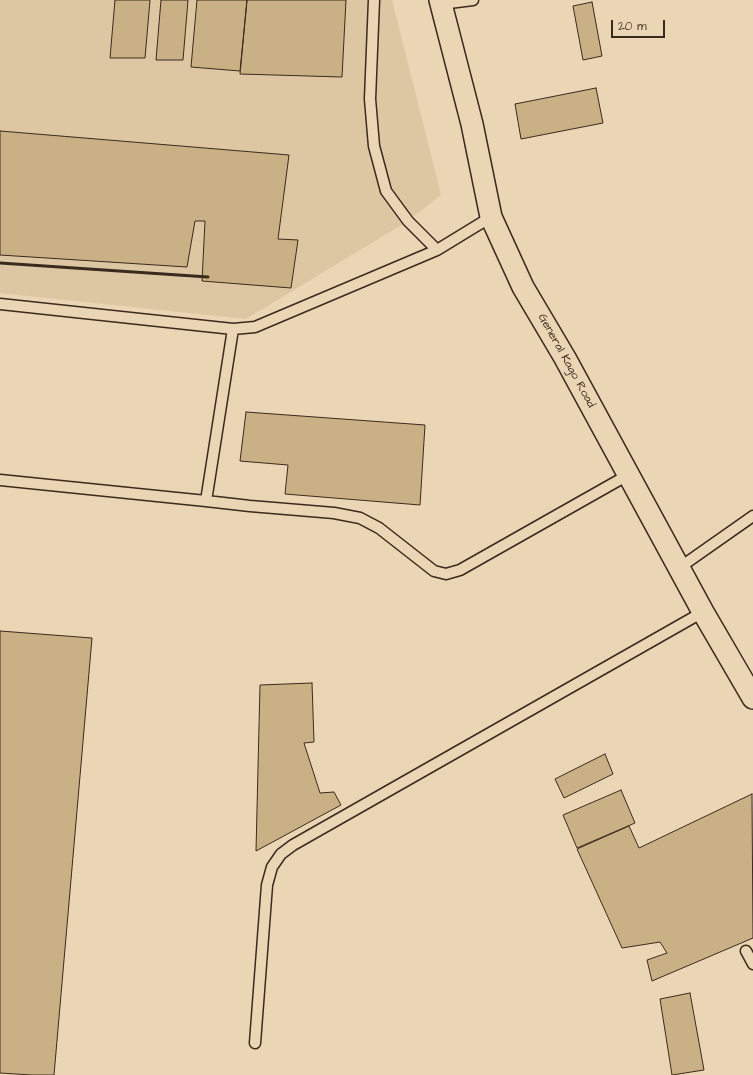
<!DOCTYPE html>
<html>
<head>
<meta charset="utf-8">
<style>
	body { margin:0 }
	#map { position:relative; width:753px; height:1075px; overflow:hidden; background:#ead5b4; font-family:"Architects Daughter",sans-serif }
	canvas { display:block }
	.scale { position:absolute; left:611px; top:20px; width:54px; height:18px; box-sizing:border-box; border:2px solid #3b2a1e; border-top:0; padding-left:5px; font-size:12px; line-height:14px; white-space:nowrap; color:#3b2a1e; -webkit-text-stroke:3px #ead5b4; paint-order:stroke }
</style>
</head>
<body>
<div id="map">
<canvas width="753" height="1075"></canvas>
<div class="scale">20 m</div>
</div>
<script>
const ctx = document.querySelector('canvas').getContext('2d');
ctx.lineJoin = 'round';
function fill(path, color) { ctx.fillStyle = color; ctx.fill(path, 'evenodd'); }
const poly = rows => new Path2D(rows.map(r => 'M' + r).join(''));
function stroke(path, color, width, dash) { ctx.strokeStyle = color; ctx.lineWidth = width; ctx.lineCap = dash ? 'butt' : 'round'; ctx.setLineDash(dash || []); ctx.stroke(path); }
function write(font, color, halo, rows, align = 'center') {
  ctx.font = font + ' "Architects Daughter",sans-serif'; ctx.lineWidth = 3; ctx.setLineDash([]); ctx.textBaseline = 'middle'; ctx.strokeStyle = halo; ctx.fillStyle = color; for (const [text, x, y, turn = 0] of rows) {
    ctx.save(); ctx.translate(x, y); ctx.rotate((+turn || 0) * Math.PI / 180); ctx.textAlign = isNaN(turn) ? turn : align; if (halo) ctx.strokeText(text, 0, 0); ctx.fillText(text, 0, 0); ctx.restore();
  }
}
fill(poly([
	[0,0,392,0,441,195,408,221,246,319,0,293]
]), '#ddc7a3');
const building = poly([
	[115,0,150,0,145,58,110,58,115,0],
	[161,0,188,0,183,60,156,60,161,0],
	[197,0,247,0,240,71,191,67,197,0],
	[247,0,346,0,342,77,240,74,247,0],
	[592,2,602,56,583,60,573,6,592,2],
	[596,88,603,123,521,139,515,104,596,88],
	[0,131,289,155,278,239,298,240,291,288,202,281,205,221,195,221,187,267,0,255,0,131],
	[246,412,425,425,420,505,285,494,288,465,240,461,246,412],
	[0,631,92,638,54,1075,32,1075,0,1073,0,631],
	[312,683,314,742,304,743,320,793,334,792,341,805,256,851,260,685,312,683],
	[605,754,613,774,564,798,555,779,605,754],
	[621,790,635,823,577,848,563,815,621,790],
	[752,794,753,938,652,981,647,960,667,953,660,942,622,948,577,849,629,826,639,848,752,794],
	[690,993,704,1070,672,1075,660,999,690,993]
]);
fill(building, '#c9b185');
stroke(building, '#3b2a1e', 1);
const service = poly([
	[374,0,370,99,374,146,386,191,408,221,437,250],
	[441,4,473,0],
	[0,304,233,329,255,327,437,250,491,217],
	[233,329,206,501,250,506,334,513,360,518,379,528,434,571,446,574,460,570,628,475],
	[0,480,206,501],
	[679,568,753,516],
	[746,951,753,964],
	[255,1043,267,885,272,867,281,854,293,845,703,612]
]);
const minor = poly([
	[440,0,472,124,491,217,523,287,565,358,703,612,753,698]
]);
stroke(service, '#3b2a1e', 13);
stroke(minor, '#3b2a1e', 24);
stroke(service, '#ead5b4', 10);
stroke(minor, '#ead5b4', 21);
stroke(poly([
	[0,263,208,277]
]), '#3b2a1e', 3);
write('12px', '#3b2a1e', '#ead5b4', [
	["General Kago Road",566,361,61]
]);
</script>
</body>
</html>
